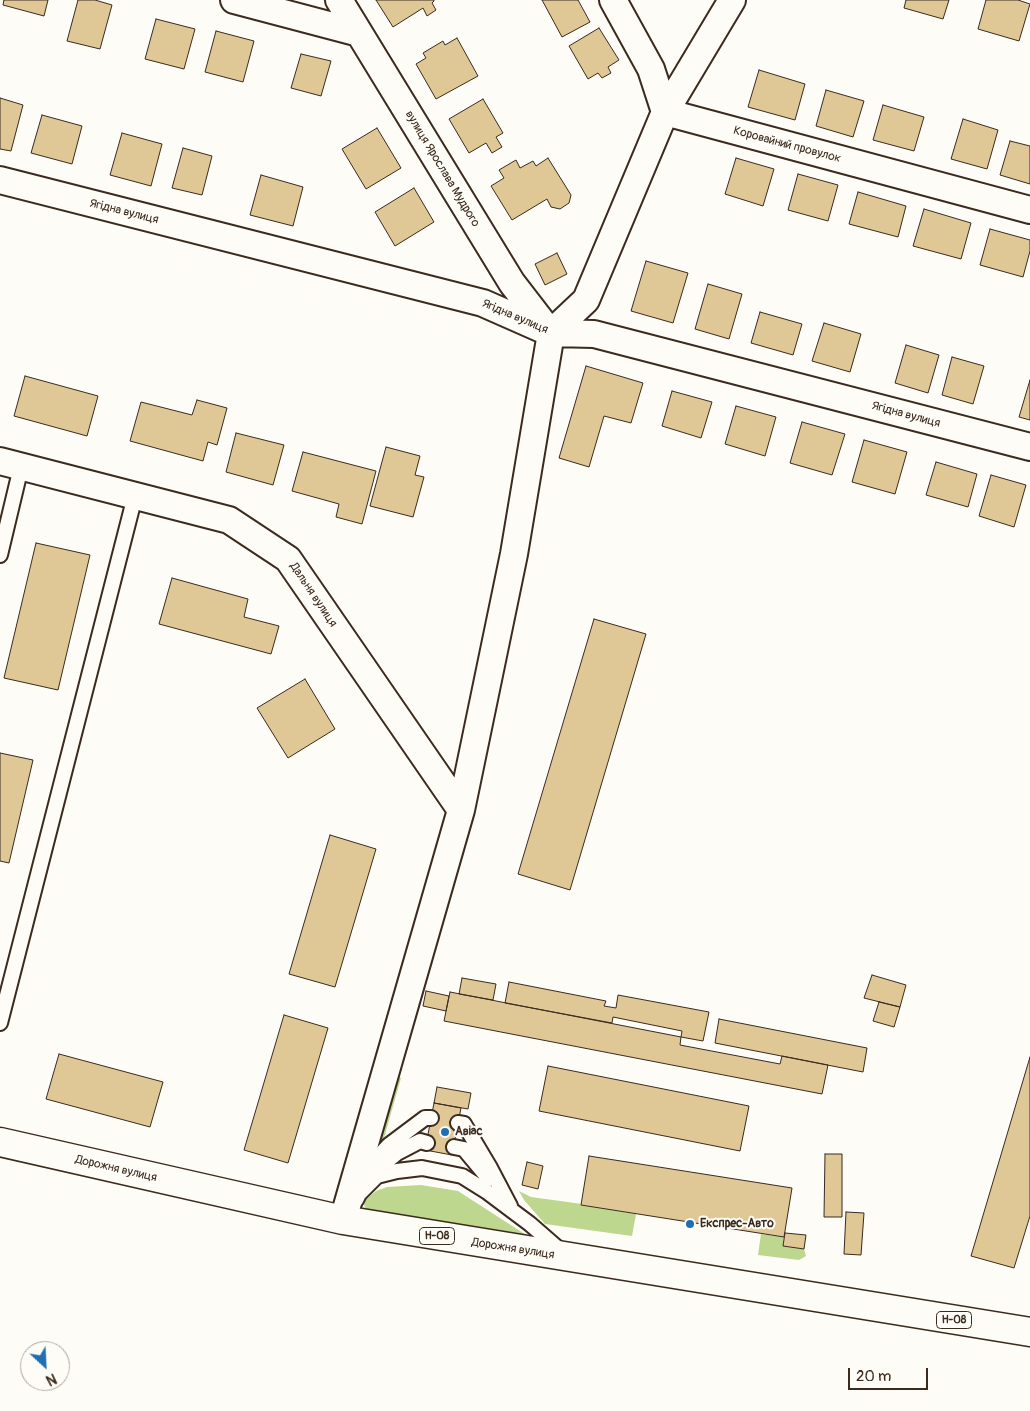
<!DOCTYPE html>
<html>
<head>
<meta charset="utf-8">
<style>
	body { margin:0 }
	#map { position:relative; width:1030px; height:1411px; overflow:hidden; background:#fdfcf7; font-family:Pangolin,sans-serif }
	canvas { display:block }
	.north { position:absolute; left:20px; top:1341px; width:50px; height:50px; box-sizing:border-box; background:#fdfcf7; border:1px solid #afa8a0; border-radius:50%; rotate:155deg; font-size:14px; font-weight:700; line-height:20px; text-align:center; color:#3b2a1e }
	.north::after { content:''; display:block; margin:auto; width:18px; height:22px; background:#1f6fb2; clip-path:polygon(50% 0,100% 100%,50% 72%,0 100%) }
	.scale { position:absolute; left:848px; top:1368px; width:80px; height:22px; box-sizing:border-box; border:2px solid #3b2a1e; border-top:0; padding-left:6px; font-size:15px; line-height:18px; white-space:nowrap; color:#3b2a1e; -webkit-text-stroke:4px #fdfcf7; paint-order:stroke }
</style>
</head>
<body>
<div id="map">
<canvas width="1030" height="1411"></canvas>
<div class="north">N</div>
<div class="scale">20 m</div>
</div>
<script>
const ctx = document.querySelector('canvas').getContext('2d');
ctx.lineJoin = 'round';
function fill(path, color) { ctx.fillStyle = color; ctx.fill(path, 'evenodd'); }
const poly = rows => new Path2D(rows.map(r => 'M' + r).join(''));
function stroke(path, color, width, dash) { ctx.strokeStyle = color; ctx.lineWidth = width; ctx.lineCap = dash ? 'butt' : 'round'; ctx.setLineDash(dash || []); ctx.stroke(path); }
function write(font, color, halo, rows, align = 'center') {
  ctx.font = font + ' Pangolin,sans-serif'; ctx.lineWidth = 4; ctx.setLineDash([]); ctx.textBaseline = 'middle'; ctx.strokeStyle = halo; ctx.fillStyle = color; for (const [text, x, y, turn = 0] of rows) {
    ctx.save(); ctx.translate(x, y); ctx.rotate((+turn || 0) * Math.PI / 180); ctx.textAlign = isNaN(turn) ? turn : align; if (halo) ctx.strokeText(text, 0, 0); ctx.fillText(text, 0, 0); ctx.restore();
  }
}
fill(poly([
	[395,1076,401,1078,384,1138,375,1144],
	[421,1185,458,1191,537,1242,366,1212,364,1204,365,1200,376,1191,387,1187],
	[519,1191,531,1197,582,1204,581,1205,636,1214,632,1236,545,1224,524,1200],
	[761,1234,784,1237,783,1246,804,1249,806,1256,799,1260,758,1255]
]), '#bdd78e');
const building = poly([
	[4,0,48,0,44,16,3,5,4,0],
	[78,0,95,0,112,5,100,49,67,41,78,0],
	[376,0,434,0,434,1,432,3,436,10,427,16,423,8,393,27,376,0],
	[542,0,578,0,590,22,562,37,542,0],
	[906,0,949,0,943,19,904,8,906,0],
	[986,0,1018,0,1030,4,1019,41,978,29,986,0],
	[156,19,195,29,184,69,145,59,156,19],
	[599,28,619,60,608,67,611,73,602,78,598,73,588,79,569,46,599,28],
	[216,31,254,41,243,82,205,72,216,31],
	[457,38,478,76,436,99,416,64,426,58,423,53,443,41,445,45,457,38],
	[301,54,331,61,321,96,291,88,301,54],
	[759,70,805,84,795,120,748,107,759,70],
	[826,90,864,101,853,137,816,126,826,90],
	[0,98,23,105,11,151,0,149,0,98],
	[483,99,503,133,496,137,502,147,492,153,486,143,469,153,449,119,483,99],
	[883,105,924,117,914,151,873,140,883,105],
	[42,115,82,126,72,164,31,153,42,115],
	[963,119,998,130,987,169,951,159,963,119],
	[377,128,401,168,366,189,342,149,377,128],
	[122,133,162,144,151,186,110,175,122,133],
	[1010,141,1030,146,1030,184,1000,175,1010,141],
	[183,148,212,156,202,195,172,188,183,148],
	[548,158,571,195,569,203,560,209,551,207,547,199,512,220,491,186,504,178,499,170,516,160,520,168,533,161,536,166,548,158],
	[736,158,774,169,763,206,725,194,736,158],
	[798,174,838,185,828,221,788,210,798,174],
	[261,175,303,187,293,226,250,215,261,175],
	[414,188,434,222,395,246,375,212,414,188],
	[858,192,906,206,898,237,849,224,858,192],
	[924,209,971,223,961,259,913,246,924,209],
	[990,229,1030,240,1030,251,1023,277,980,265,990,229],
	[557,253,567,274,545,285,535,264,557,253],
	[646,261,688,273,673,323,631,311,646,261],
	[708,284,742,294,729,339,695,329,708,284],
	[760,312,802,324,793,355,751,343,760,312],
	[824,323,861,334,850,372,812,361,824,323],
	[906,345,939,355,928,393,895,383,906,345],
	[952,357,984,366,973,404,942,395,952,357],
	[586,366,643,383,631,423,604,416,589,467,559,458,586,366],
	[25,376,98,396,87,436,14,416,25,376],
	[1030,380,1030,420,1019,417,1030,380],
	[672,391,712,402,701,438,662,426,672,391],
	[197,400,227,408,217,445,208,442,203,461,130,441,141,402,192,415,197,400],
	[736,406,776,417,765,456,725,444,736,406],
	[802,422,845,434,832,475,790,463,802,422],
	[236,433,284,445,273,485,226,472,236,433],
	[864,440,907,452,895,494,852,482,864,440],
	[386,447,420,456,415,475,424,477,413,517,370,506,386,447],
	[303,452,376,471,362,524,336,517,339,504,292,491,303,452],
	[936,462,977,474,968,507,926,495,936,462],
	[991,475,1026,485,1014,527,979,516,991,475],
	[36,543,90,555,58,690,4,678,36,543],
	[172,578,248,599,244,617,279,626,271,654,159,624,172,578],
	[594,619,646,634,570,890,518,874,594,619],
	[305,679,335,729,288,758,257,708,305,679],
	[0,753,33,760,9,863,0,861,0,753],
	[330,835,376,849,335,987,289,974,330,835],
	[872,975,906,985,900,1007,864,998,872,975],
	[462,978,496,984,493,1000,459,994,462,978],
	[509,982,606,1001,604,1006,616,1008,618,995,709,1012,703,1041,681,1037,682,1031,613,1017,612,1023,505,1003,509,982],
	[426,991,449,996,446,1011,423,1006,426,991],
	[450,992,681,1037,680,1045,780,1064,782,1056,828,1065,822,1094,444,1021,450,992],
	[879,1002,900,1007,894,1027,873,1021,879,1002],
	[284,1015,328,1028,288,1163,244,1150,284,1015],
	[719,1019,867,1048,863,1072,715,1043,719,1019],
	[59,1054,163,1082,150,1127,46,1099,59,1054],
	[1030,1057,1030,1216,1014,1268,971,1256,1030,1057],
	[548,1066,749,1106,740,1151,539,1111,548,1066],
	[437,1087,471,1093,468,1109,434,1103,437,1087],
	[434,1103,461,1108,452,1155,425,1150,434,1103],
	[825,1154,842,1154,842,1217,824,1217,825,1154],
	[589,1156,792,1188,784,1237,581,1205,589,1156],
	[527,1162,543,1166,538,1189,522,1185,527,1162],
	[846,1212,864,1213,861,1255,844,1254,846,1212],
	[785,1233,806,1235,804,1249,783,1246,785,1233]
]);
fill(building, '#dfc796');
stroke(building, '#3b2a1e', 1);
const lane = poly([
	[0,555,21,467],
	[0,1023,135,496],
	[458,1123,464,1124,489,1166,510,1206],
	[454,1147,464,1149,489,1179],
	[375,1171,397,1153,420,1141,427,1143],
	[366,1178,373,1162,389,1145,425,1118,431,1118],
	[356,1200,359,1194,377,1176,397,1171,422,1168,462,1176,486,1191,530,1224,561,1251]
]);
const street = poly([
	[234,0,359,33],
	[339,0,512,283,549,331],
	[613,0,651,69,665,112,1030,210],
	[0,180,483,303,551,333,594,334,1030,447],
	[0,461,229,520,288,559,461,810],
	[343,1220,461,810,514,554,551,333,586,300,665,112,732,0]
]);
const primary = poly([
	[0,1142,343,1220,1030,1332]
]);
stroke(lane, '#3b2a1e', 18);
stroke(street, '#3b2a1e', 30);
stroke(primary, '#3b2a1e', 31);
stroke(lane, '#fdfcf7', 14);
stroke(street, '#fdfcf7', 26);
stroke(primary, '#fdfcf7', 28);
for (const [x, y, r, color] of [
	[445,1132,5,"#1f6fb2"],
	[690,1224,5,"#1f6fb2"]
]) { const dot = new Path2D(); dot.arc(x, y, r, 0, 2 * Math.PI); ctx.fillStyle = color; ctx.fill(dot); stroke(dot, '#fdfcf7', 2); }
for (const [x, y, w] of [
	[437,1236,35],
	[954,1320,35]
]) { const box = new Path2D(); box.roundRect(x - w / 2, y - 8.5, w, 17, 4); ctx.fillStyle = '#fdfcf7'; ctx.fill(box); stroke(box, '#3b2a1e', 1); }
write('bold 11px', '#3b2a1e', null, [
	["Н-08",437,1236],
	["Н-08",954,1320]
]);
write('12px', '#3b2a1e', '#fdfcf7', [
	["Коровайний провулок",787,145,15],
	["вулиця Ярослава Мудрого",442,169,59],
	["Ягідна вулиця",124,212,14],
	["Ягідна вулиця",515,317,23],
	["Ягідна вулиця",906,415,15],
	["Дальня вулиця",313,595,56],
	["Дорожня вулиця",116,1169,13],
	["Дорожня вулиця",513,1249,9]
]);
write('bold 12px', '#3b2a1e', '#fdfcf7', [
	["Авіас",455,1132],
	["Експрес-Авто",700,1224]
], 'left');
</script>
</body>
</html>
